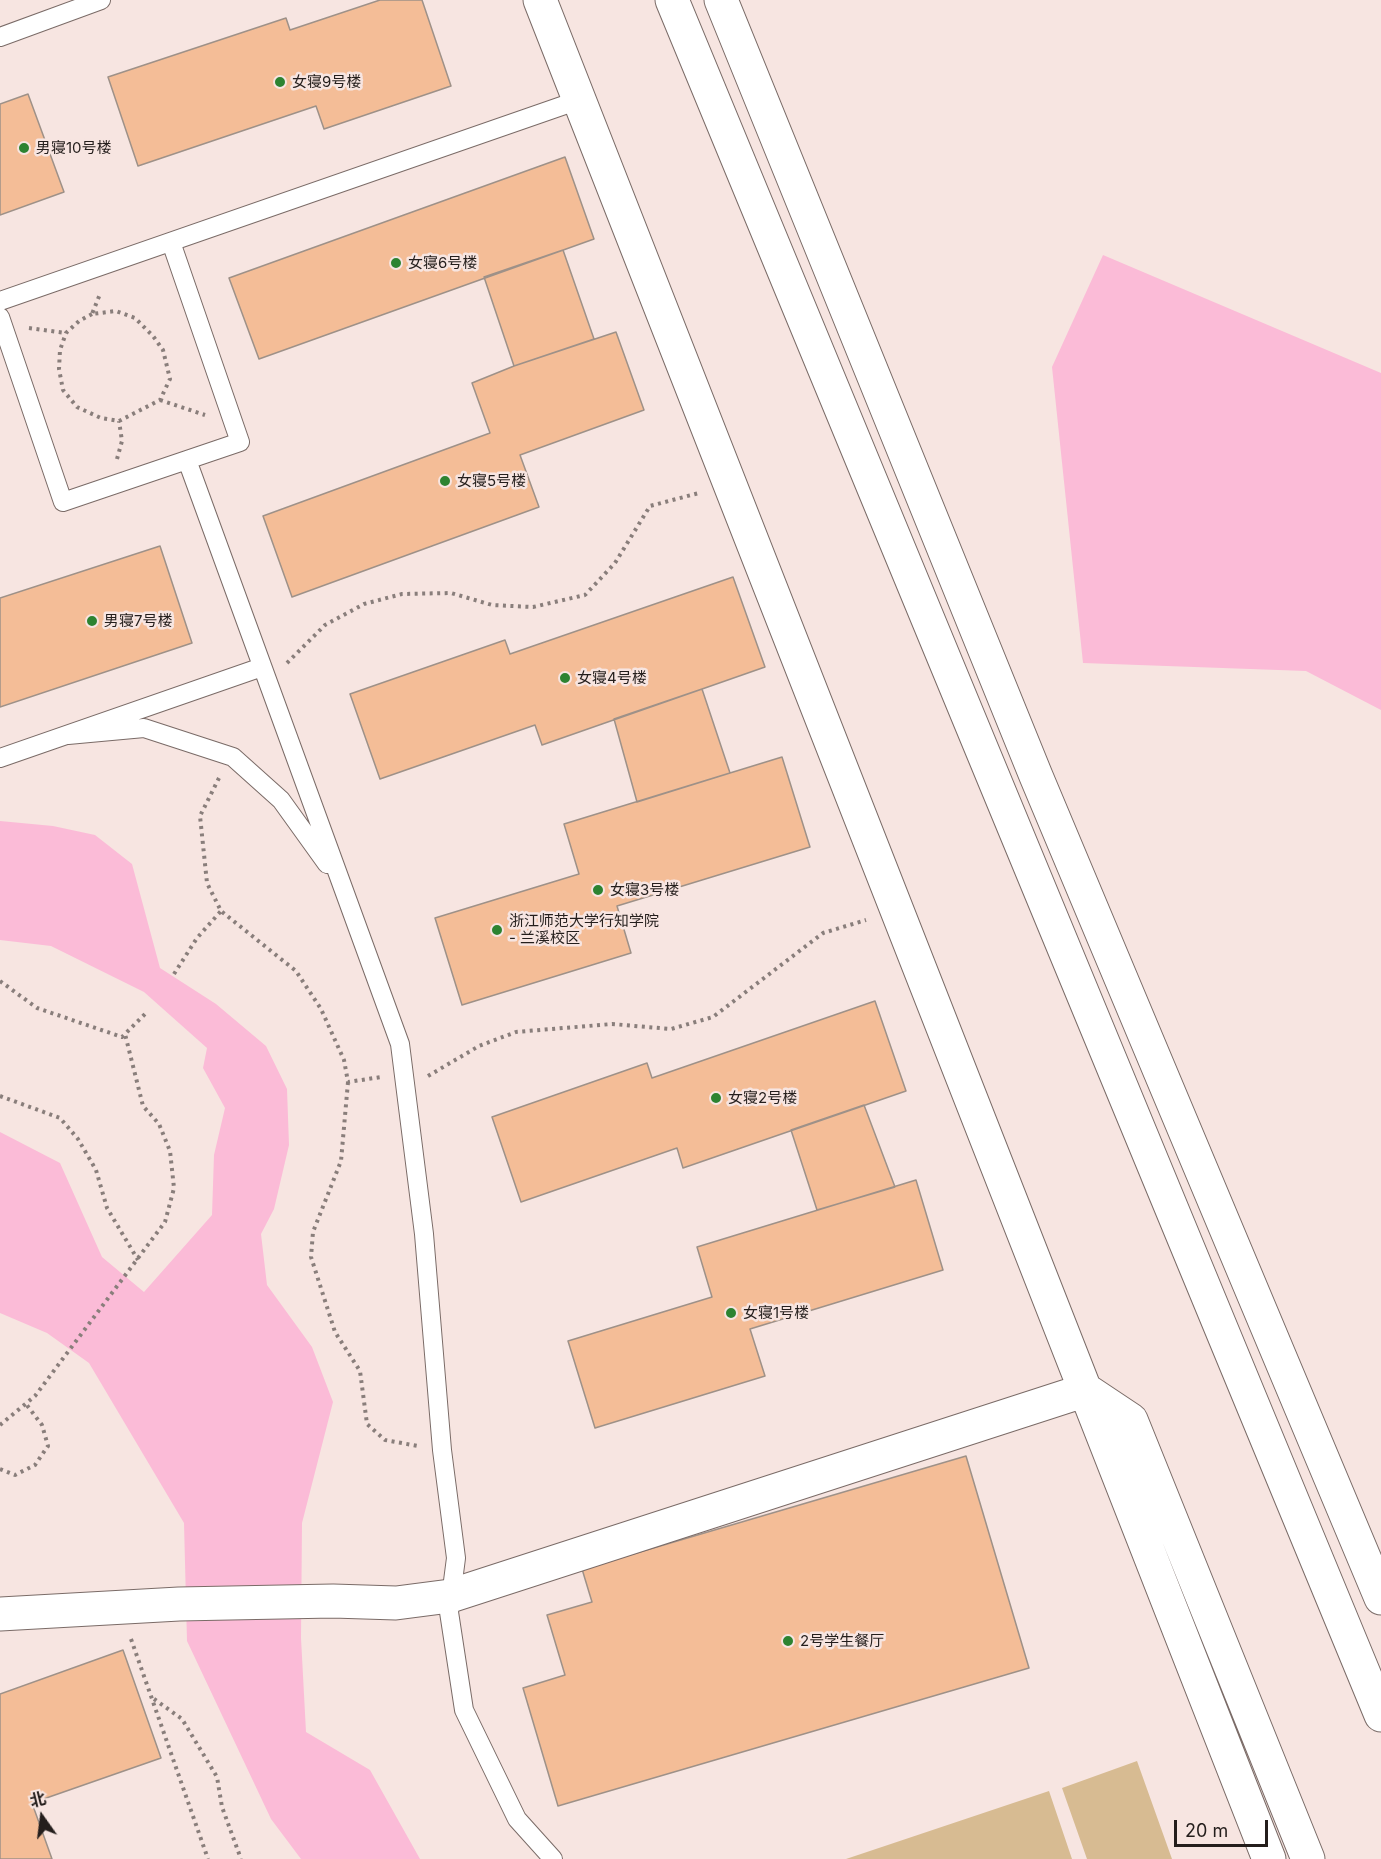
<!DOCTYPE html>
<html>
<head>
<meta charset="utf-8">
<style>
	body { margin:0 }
	#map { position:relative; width:1381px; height:1859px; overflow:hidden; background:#f7e5e1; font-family:Inter,"Noto Sans SC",sans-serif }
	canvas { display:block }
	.north { position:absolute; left:12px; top:1787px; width:60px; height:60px; -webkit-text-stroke:4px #f7e5e1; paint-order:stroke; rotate:346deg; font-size:16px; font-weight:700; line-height:24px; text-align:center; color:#241e1c }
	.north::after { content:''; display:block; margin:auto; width:21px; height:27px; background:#241e1c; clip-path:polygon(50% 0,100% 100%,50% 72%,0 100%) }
	.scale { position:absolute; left:1174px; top:1820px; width:94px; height:27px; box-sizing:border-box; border:3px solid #241e1c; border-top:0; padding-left:8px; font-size:18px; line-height:21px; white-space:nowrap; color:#241e1c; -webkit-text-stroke:4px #f7e5e1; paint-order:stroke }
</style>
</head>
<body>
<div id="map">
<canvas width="1381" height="1859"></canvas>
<div class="north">北</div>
<div class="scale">20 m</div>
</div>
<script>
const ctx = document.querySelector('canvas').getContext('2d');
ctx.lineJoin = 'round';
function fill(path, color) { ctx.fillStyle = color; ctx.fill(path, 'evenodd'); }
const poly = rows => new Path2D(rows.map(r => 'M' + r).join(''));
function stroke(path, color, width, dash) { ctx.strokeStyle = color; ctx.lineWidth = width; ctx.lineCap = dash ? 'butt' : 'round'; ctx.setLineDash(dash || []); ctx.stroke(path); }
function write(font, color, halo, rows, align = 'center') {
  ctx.font = font + ' Inter,"Noto Sans SC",sans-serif'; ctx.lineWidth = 5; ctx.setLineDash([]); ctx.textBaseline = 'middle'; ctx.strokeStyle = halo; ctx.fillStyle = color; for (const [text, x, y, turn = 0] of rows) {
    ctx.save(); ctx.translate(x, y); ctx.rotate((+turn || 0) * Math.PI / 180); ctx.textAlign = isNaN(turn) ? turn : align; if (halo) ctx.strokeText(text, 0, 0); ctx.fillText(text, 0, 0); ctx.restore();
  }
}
fill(poly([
	[1137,1761,1172,1859,1087,1859,1062,1788],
	[1049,1791,1072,1859,846,1859]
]), '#d7bb92');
fill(poly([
	[1103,255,1381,373,1381,710,1306,671,1083,663,1052,367],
	[0,821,53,826,95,835,132,864,160,968,216,1004,266,1046,287,1089,289,1145,274,1209,261,1234,267,1285,312,1347,333,1402,302,1523,301,1638,306,1732,370,1770,420,1859,301,1859,271,1819,187,1641,184,1523,89,1363,47,1333,0,1313,0,1132,60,1163,102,1257,144,1292,212,1215,214,1155,225,1108,203,1068,207,1048,144,992,51,946,0,940]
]), '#fbbbd7');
const building = poly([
	[380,0,422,0,451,86,324,129,316,106,138,166,108,77,286,18,290,30,380,0],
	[28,94,64,192,0,215,0,104,28,94],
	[565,157,594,239,259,359,229,278,565,157],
	[563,250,594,339,514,366,484,277,563,250],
	[616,332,644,410,520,455,539,507,292,597,263,516,490,433,472,383,514,366,616,332],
	[160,546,192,643,0,707,0,598,160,546],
	[733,577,765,667,542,745,535,725,380,779,350,694,505,640,510,654,733,577],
	[702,689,730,773,637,802,614,719,702,689],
	[782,757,810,847,617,906,631,953,462,1005,435,918,579,874,564,824,782,757],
	[875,1001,906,1091,683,1168,677,1148,521,1202,492,1117,647,1063,652,1078,875,1001],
	[864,1105,895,1187,817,1210,791,1130,864,1105],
	[916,1180,943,1270,750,1329,765,1376,595,1428,568,1341,712,1297,697,1247,916,1180],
	[966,1456,1029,1668,558,1806,523,1688,565,1675,547,1615,592,1602,582,1569,966,1456],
	[123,1650,161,1758,32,1803,52,1859,0,1859,0,1694,123,1650]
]);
fill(building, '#f4bd97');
stroke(building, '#9e9188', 1.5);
const lane = poly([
	[0,37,101,0],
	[0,301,579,100],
	[0,317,63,502,240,442,171,242],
	[187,460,400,1044,424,1234,442,1450,456,1558,449,1612,464,1710,517,1819,553,1859],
	[68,735,144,728,233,757,281,800,327,864],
	[0,758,262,667]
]);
const street = poly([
	[540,0,1269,1859],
	[0,1614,179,1604,333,1601,396,1603,450,1596,1086,1390,1131,1420,1308,1859]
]);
const secondary = poly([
	[672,0,1381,1715],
	[721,0,1036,776,1381,1598]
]);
stroke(lane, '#7a6b67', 20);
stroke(street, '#7a6b67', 35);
stroke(secondary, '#7a6b67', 35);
stroke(poly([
	[92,314,79,321,66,333,60,350,59,369,63,390,77,407,101,418,119,421,160,400,170,379,163,350,153,336,135,318,116,311,92,314,100,294],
	[29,328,66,333],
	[160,400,205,415],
	[117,459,122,441,119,421],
	[287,663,325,625,364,604,402,594,451,593,492,605,533,607,585,595,615,563,650,506,699,493],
	[219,778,200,816,207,883,221,911,296,971,321,1009,344,1060,348,1082,381,1077],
	[174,974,197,938,221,911],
	[0,981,37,1008,122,1037,145,1014],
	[428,1076,479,1046,516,1032,612,1024,671,1029,713,1017,823,933,866,920],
	[348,1082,341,1161,313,1232,311,1257,335,1332,360,1371,367,1424,385,1440,418,1446],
	[0,1096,60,1118,78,1139,96,1170,107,1208,138,1260],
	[0,1425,35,1396,165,1222,174,1188,170,1151,159,1124,143,1106,125,1034],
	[0,1469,15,1475,35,1465,48,1446,42,1425,26,1404],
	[131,1639,208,1859],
	[154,1699,182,1719,217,1777,222,1807,241,1859]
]), '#897e7b', 4, [3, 4.5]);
stroke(lane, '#fff', 18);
stroke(street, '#fff', 33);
stroke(secondary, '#fff', 33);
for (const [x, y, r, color] of [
	[280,82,6,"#2d8331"],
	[24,148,6,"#2d8331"],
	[396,263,6,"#2d8331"],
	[445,481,6,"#2d8331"],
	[92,621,6,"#2d8331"],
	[565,678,6,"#2d8331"],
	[598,890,6,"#2d8331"],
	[497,930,6,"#2d8331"],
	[716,1098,6,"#2d8331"],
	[731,1313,6,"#2d8331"],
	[788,1641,6,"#2d8331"]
]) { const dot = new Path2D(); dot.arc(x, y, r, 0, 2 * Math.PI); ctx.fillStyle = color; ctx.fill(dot); stroke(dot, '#f7e5e1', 2); }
write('15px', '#241e1c', '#f7e5e1', [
	["女寝9号楼",292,82],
	["男寝10号楼",36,148],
	["女寝6号楼",408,263],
	["女寝5号楼",457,481],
	["男寝7号楼",104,621],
	["女寝4号楼",577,678],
	["女寝3号楼",610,890],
	["浙江师范大学行知学院",509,921],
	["- 兰溪校区",509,938],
	["女寝2号楼",728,1098],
	["女寝1号楼",743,1313],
	["2号学生餐厅",800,1641]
], 'left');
</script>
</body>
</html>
